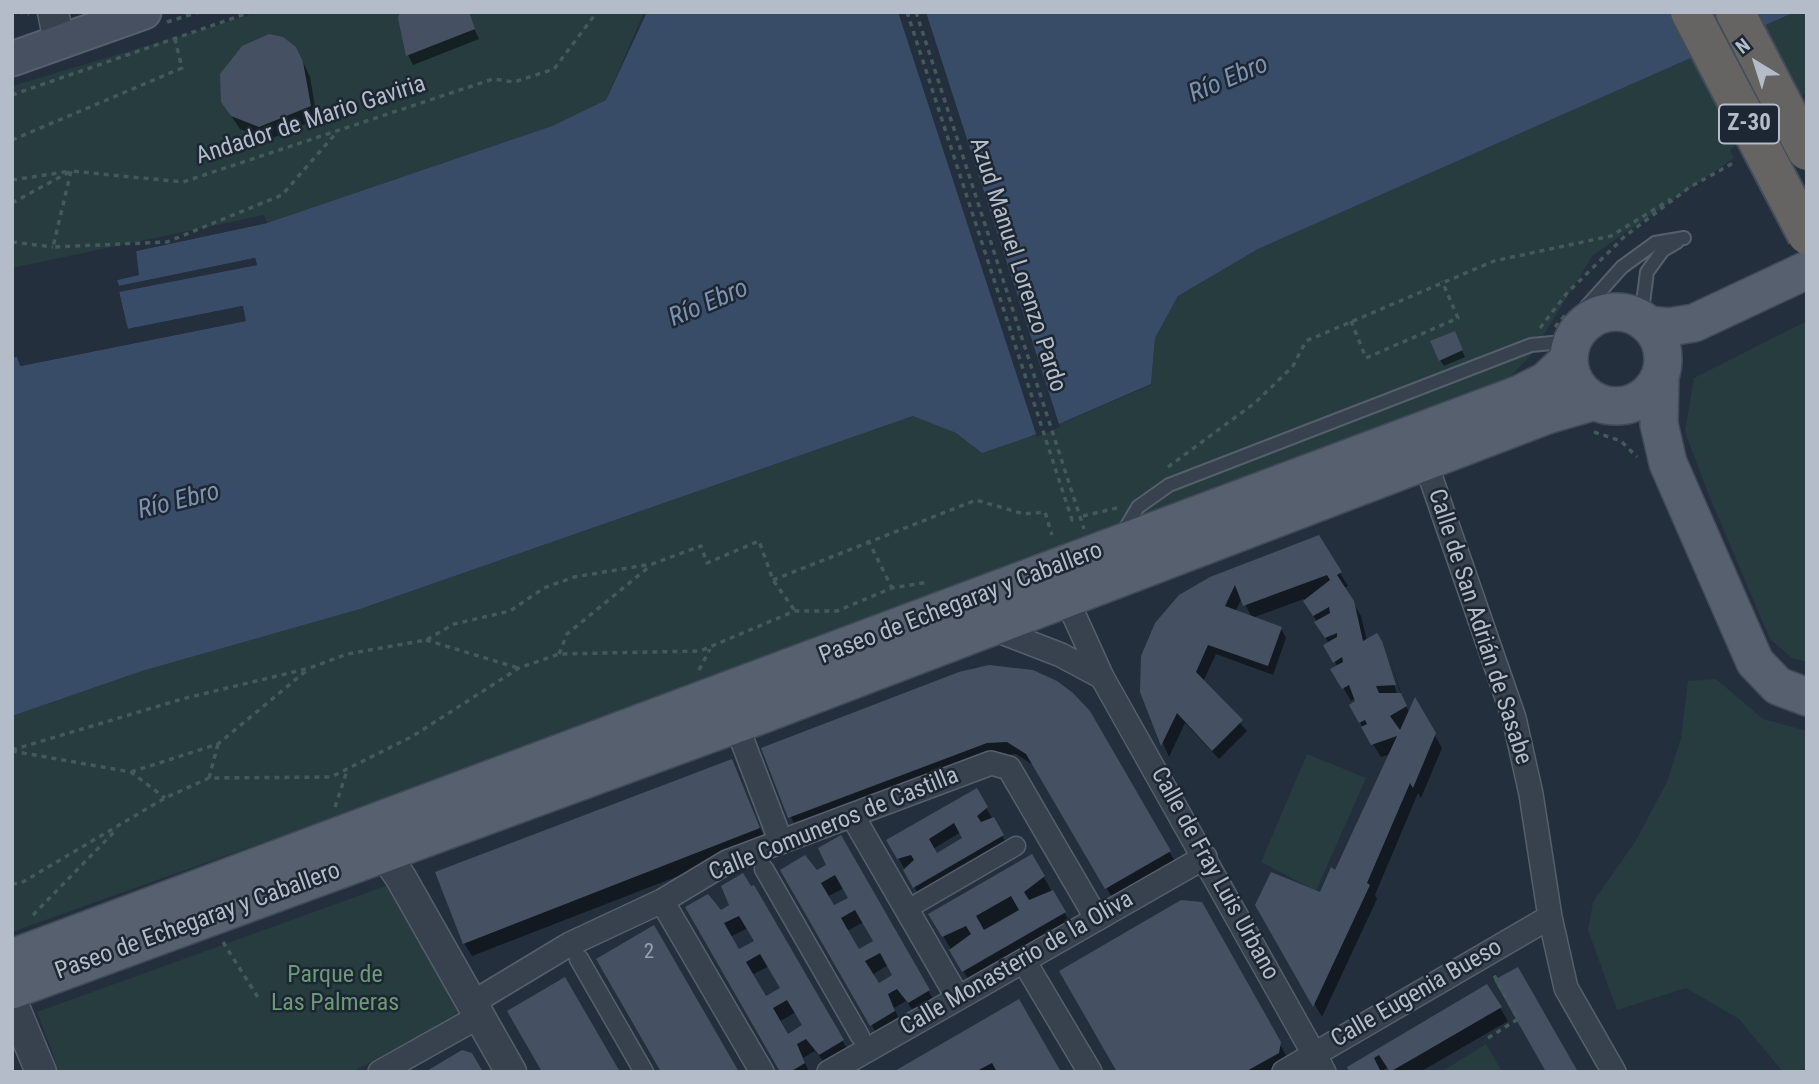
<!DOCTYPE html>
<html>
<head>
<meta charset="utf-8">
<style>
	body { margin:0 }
	#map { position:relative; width:1819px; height:1084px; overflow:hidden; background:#242f3e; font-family:"Roboto Condensed",sans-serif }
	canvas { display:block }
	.frame { position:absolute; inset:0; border:14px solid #b4bcc9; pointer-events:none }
	.north { position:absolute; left:1721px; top:28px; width:70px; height:70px; -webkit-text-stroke:5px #1d2633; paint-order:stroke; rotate:322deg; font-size:19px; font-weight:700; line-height:28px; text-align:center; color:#b4bcc9 }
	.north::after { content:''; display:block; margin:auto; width:24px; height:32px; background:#b4bcc9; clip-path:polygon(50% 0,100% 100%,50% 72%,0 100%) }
</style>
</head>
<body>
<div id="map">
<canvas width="1819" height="1084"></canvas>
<div class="frame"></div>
<div class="north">N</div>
</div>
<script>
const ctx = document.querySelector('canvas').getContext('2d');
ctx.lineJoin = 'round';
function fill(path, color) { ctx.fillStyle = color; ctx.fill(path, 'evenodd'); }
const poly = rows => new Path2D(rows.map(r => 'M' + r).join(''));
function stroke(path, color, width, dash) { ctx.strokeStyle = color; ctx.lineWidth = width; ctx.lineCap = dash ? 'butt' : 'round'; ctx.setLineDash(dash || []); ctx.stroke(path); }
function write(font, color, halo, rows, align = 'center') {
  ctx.font = font + ' "Roboto Condensed",sans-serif'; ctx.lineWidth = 5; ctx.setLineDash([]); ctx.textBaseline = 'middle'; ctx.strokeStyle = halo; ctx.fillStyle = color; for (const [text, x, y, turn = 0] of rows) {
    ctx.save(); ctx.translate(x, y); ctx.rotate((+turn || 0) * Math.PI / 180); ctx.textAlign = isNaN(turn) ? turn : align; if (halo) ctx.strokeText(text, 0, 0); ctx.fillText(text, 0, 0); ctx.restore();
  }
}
fill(poly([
	[261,12,644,12,606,100,552,126,267,223,264,215,12,268,12,86],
	[1795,12,1807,12,1807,92,1730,150,1734,158,1593,255,1532,354,1500,387,911,611,12,932,12,716,142,671,360,609,913,416,956,433,982,453,1029,437,1151,385,1155,338,1178,296,1258,249],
	[1807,321,1807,662,1792,658,1770,639,1708,493,1685,432,1694,378],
	[1716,679,1763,719,1807,731,1807,1072,1783,1072,1739,1019,1686,988,1617,1010,1588,930,1593,902,1635,842,1667,782,1681,738,1688,681],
	[1307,754,1366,778,1316,891,1261,862],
	[394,883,464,1012,352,1072,57,1072,55,1059,37,1012],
	[1486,1044,1502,1072,1441,1072]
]), '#263c3f');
fill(poly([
	[647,12,1795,12,1258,249,1178,296,1155,338,1151,384,1029,437,982,453,956,433,913,416,360,609,142,671,12,716,12,358,17,357,21,366,245,321,242,306,127,329,119,291,257,265,255,258,119,286,117,280,138,275,136,251,267,223,552,126,606,100]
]), '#394c67');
fill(poly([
	[898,12,926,12,1060,427,1037,437],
	[266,220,267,223,136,251,139,275,117,280,119,286,255,258,257,265,119,292,128,329,243,306,246,321,20,366,16,354,23,362,242,319,240,310,126,332,114,279,135,273,134,247]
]), '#242f3e');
fill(poly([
	[466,12,479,39,413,65,408,55],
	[303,62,310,77,317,119,268,140,240,129,222,102],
	[1457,339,1465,357,1444,366,1440,360],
	[1318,537,1348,586,1344,588,1361,616,1367,641,1382,646,1397,694,1401,693,1389,656,1402,698,1401,698,1410,713,1415,701,1442,748,1421,798,1418,793,1375,895,1377,899,1322,1017,1257,905,1320,895,1335,872,1391,754,1381,757,1363,728,1351,705,1357,702,1356,698,1351,701,1333,670,1338,667,1325,646,1329,644,1304,599,1252,618,1242,598,1235,612,1281,629,1286,638,1273,675,1216,654,1203,682,1247,731,1219,759,1185,723,1169,757,1141,692,1156,624],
	[989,667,1017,668,1056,682,1094,722,1177,865,1114,901,1036,767,1016,754,995,756,797,831,763,749],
	[731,761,766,842,472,956,464,943],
	[976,790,1008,846,920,897,889,841],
	[961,832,964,838,936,855,933,849],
	[840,837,936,1004,917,1016,906,1001,894,1008,901,1024,879,1038,782,871,816,872,828,866],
	[844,888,850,898,833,908,827,897],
	[864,922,875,942,858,951,847,931],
	[888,965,895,976,878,986,872,975],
	[1032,857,1072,926,971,984,931,915],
	[754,887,850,1054,828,1067,815,1051,803,1058,809,1072,782,1072,688,908,720,912],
	[748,928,756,942,739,952,730,937],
	[769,966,783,989,765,998,752,975],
	[796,1012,804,1026,787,1036,779,1022],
	[1201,904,1287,1057,1275,1072,1119,1072],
	[1487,986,1508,1021,1420,1072,1391,1072,1388,1067,1380,1072,1351,1072],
	[1018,1002,1059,1072,896,1072]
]), '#0007');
fill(poly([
	[400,12,469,12,475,29,406,56,398,18],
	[269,34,283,37,296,47,303,62,311,106,259,127,231,116,221,102,220,74,242,46],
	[1455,331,1463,350,1439,361,1430,341],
	[1319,535,1342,572,1337,575,1354,601,1363,641,1377,633,1382,641,1396,685,1376,686,1379,693,1401,693,1407,706,1390,716,1400,730,1415,697,1436,733,1413,788,1410,783,1367,883,1370,885,1313,1007,1255,905,1271,872,1320,892,1331,867,1335,870,1397,736,1371,745,1361,727,1367,724,1365,720,1359,723,1349,705,1355,701,1349,685,1342,689,1330,669,1343,662,1342,657,1333,663,1323,645,1337,637,1337,633,1325,638,1314,622,1330,613,1329,607,1313,616,1303,601,1330,580,1327,575,1243,606,1235,585,1225,606,1282,627,1268,666,1208,645,1196,672,1243,720,1212,751,1177,713,1161,746,1140,692,1141,656,1155,623,1179,595,1210,577],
	[989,665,1033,670,1057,681,1073,693,1090,711,1171,851,1105,889,1026,754,1007,742,987,743,788,818,761,748,959,672],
	[732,759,760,828,463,944,435,872],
	[977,788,988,807,977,816,981,822,994,817,1004,835,913,888,903,870,914,860,911,855,897,859,886,840],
	[954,823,962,838,937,853,929,839],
	[841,835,930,990,908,1003,897,989,888,994,895,1011,870,1026,780,870,805,855,817,870,826,865,818,848],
	[835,875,848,898,834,905,821,883],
	[855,910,873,941,859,949,841,918],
	[880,953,892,975,879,983,865,961],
	[1032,854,1045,876,1024,892,1029,900,1053,890,1066,912,962,972,949,950,971,934,966,926,942,937,928,914],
	[1011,896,1019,910,984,930,976,916],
	[743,873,751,886,754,885,844,1040,819,1055,806,1039,797,1044,805,1063,790,1072,780,1072,685,907,708,894,721,910,729,905,721,886],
	[739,916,754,941,739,949,724,923],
	[760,954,780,988,766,996,746,962],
	[787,1000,802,1025,788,1034,773,1008],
	[1181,900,1202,902,1281,1042,1279,1053,1245,1072,1117,1072,1059,971],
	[654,925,739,1072,661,1072,596,959],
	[1518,967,1578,1072,1546,1072,1494,980],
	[565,977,620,1072,542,1072,507,1011],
	[1487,984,1502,1007,1390,1072,1379,1055,1374,1058,1381,1072,1349,1072,1347,1067],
	[1019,999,1061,1072,997,1072,992,1063,975,1072,893,1072],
	[462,1050,472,1053,483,1072,425,1072]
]), '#455162');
const service = poly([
	[1645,322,1643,303,1647,272,1663,250,1677,242],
	[1577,334,1587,306,1622,267,1655,243,1684,238],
	[1122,534,1138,507,1169,485,1531,345,1573,341]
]);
const pedestrian = poly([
	[764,869,860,1036],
	[918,903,1016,846],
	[579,959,644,1072]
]);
const minor = poly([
	[1425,461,1514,718,1531,794,1550,917,1566,988,1614,1072],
	[1062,589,1102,677,1324,1072],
	[991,628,1061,655,1102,677],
	[736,724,781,842],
	[852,815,958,998],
	[662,901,762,1072],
	[1024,961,1090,1072],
	[472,1003,570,944,662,901,727,862,991,763,1009,768,1097,919],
	[380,1072,480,1016],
	[829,1072,1205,857],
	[1284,1072,1550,917]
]);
const tertiary = poly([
	[53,12,59,41],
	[366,841,384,853,401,878,511,1072],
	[12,1002,41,1072]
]);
const secondary = poly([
	[12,59,144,12]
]);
const primary = poly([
	'1569 359a47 47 0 1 1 94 0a47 47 0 1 1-94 0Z',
	[1648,325,1669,327,1694,323,1807,270],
	[1660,376,1659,424,1668,463,1755,662,1778,686,1807,697],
	[12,958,1520,394,1546,381,1569,359],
	[12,990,761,715,1547,415,1595,401]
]);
stroke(service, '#565f6c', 16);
stroke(pedestrian, '#565f6c', 21);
stroke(minor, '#565f6c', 26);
stroke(tertiary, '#565f6c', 33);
stroke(secondary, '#565f6c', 37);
stroke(primary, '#414a57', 40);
stroke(poly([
	[18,12,29,14],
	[907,12,1072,520,1077,518],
	[916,12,1084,529],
	[167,22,199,12],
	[12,95,251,12],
	[12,140,182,68,175,39],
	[12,180,71,171,53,247,167,242,282,195,337,132],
	[12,203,71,171,183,182,493,79,514,82,554,69,597,12],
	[12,242,53,247],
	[1351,321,1366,358,1458,318,1442,281],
	[1555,327,1566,314],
	[1540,328,1567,293,1625,236,1690,187,1735,162],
	[1594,432,1621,441,1637,457],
	[1168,467,1256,402,1293,366,1306,341,1494,261,1611,236,1671,199],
	[1083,516,1121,507],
	[868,540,892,588],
	[773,580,976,500,1024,514,1045,512,1052,535],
	[426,640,518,668],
	[559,654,567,634,650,566],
	[699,670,710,649],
	[12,750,182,699,310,668,347,654,426,640,454,624,510,611,544,588,574,577,652,564,701,546,707,563,759,541,773,580,795,611],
	[12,751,131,772,165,798],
	[131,772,218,744,307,670],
	[209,778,218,744],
	[335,807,347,771],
	[12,884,21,883,165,798,209,778,331,777,413,736,519,668,559,654,700,651,795,611,837,611,892,588,929,582],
	[33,915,117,829],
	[223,942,259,999],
	[1488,1038,1518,1019,1494,975]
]), '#44595c', 3.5, [5, 5]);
stroke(service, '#38414e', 12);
stroke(pedestrian, '#38414e', 18);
stroke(minor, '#38414e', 23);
stroke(tertiary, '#38414e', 30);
stroke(secondary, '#465061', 33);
stroke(primary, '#56606e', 37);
const trunkBridge = poly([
	[1690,12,1807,235],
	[1735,12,1807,151]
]);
stroke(trunkBridge, '#434c59', 42, []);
stroke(trunkBridge, '#656462', 38);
write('21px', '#98a1af', null, [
	["2",649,953]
]);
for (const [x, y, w] of [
	[1749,124,60]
]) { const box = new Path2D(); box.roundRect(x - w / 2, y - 19.5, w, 39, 5); ctx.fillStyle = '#1d2633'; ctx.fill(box); stroke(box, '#b4bcc9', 2); }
write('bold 23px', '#b4bcc9', null, [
	["Z-30",1749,124]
]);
write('24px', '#b4bcc9', '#1d2633', [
	["Andador de Mario Gaviria",311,121,-18],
	["Azud Manuel Lorenzo Pardo",1017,265,72],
	["Paseo de Echegaray y Caballero",961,604,-21],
	["Calle de San Adrián de Sasabe",1479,627,72],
	["Calle Comuneros de Castilla",834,825,-22],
	["Calle de Fray Luis Urbano",1214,874,61],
	["Paseo de Echegaray y Caballero",198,922,-20],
	["Calle Monasterio de la Oliva",1017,964,-30],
	["Calle Eugenia Bueso",1417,994,-30]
]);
write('24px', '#6b9a76', '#1d2633', [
	["Parque de",335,976],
	["Las Palmeras",335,1004]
]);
write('italic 26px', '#7c92b1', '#1d2633', [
	["Río Ebro",1229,80,-23],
	["Río Ebro",709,304,-23],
	["Río Ebro",179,502,-14]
]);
</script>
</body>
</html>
